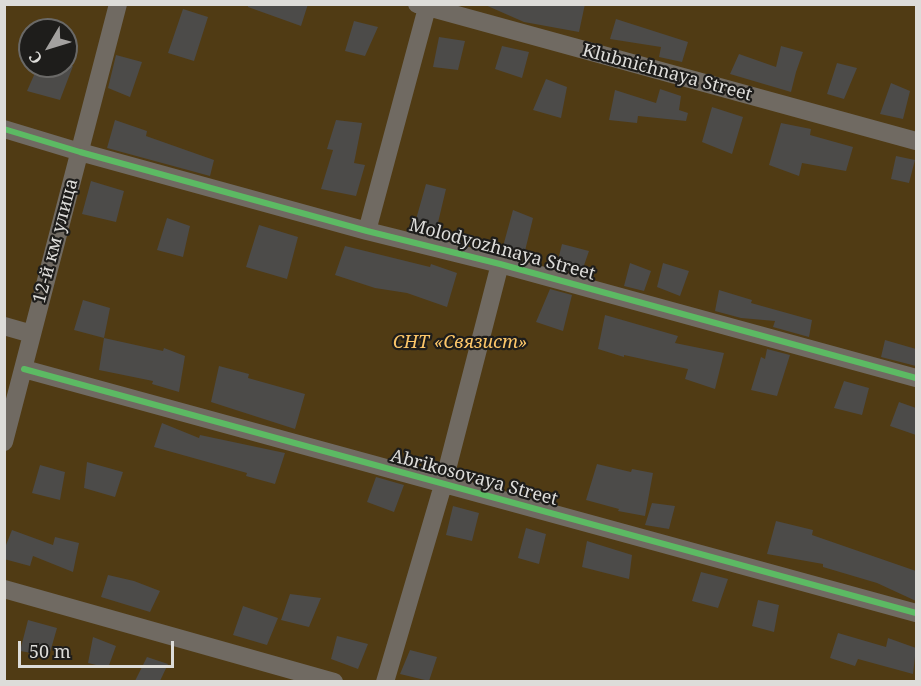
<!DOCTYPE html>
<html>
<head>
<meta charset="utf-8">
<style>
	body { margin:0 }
	#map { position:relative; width:921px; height:686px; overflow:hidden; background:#363432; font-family:"Noto Serif",serif }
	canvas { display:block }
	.frame { position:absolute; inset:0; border:6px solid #dddcd9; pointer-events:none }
	.north { position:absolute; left:18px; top:18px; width:60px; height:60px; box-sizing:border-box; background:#1e1d1b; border:2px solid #6a6967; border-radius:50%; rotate:232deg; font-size:16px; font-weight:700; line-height:24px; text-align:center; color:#dddcd9 }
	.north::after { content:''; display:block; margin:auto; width:21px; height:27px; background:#a3a19f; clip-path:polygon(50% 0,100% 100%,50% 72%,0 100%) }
	.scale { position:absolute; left:18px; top:641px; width:156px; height:27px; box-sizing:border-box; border:3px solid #dddcd9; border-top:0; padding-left:8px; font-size:18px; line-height:21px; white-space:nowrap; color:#dddcd9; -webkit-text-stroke:4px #1e1d1b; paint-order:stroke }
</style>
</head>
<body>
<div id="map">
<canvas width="921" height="686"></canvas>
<div class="frame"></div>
<div class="north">С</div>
<div class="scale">50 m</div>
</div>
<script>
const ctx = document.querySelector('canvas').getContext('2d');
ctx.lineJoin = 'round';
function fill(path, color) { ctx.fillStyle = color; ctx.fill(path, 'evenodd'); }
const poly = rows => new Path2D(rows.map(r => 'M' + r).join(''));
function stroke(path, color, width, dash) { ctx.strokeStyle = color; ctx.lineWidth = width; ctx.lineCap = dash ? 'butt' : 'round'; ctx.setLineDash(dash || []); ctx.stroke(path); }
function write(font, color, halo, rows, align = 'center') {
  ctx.font = font + ' "Noto Serif",serif'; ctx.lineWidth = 4.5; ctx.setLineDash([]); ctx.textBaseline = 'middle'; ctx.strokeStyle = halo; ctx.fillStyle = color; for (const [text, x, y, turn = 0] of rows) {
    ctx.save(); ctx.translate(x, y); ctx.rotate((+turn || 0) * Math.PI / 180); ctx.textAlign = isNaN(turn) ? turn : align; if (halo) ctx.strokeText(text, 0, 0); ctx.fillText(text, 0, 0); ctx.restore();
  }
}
fill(poly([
	[4,5,916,5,916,681,5,681],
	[30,30,66,30,66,66,30,66]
]), '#503b14');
fill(poly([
	[248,4,308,4,301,26,248,7],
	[483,4,585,4,579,32,524,22],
	[183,9,208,17,194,61,168,53],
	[616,19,688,42,682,62,659,57,661,47,610,39],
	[354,21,378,27,365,56,345,51],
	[439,37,465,41,458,70,433,67],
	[502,46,529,52,522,78,495,69],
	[781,46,803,52,796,72,791,92,730,74,739,54,776,67],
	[116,55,142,62,130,97,108,88],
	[837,63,857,68,844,99,827,94],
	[38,66,73,66,60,100,27,91],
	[546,79,567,87,561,118,533,110],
	[891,83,910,91,903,119,880,114],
	[660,89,681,96,679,110,688,113,686,121,638,116,637,123,609,120,615,90,656,103],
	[712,107,743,117,732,154,702,142],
	[115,120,147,131,146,136,214,160,210,176,107,148],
	[336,120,362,123,354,163,365,165,356,196,321,189,333,150,327,149],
	[781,123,811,129,810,135,853,147,846,171,802,163,799,176,769,165],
	[896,156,915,160,909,183,891,179],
	[91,181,124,191,116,222,82,214],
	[426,184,446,189,436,231,413,230],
	[513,210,533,218,524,255,502,250],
	[167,218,190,226,183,257,157,250],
	[259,225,298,237,287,279,246,267],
	[562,244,589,251,581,274,556,268],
	[345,246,430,267,431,264,457,273,447,307,407,293,375,288,335,275],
	[630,263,651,271,644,291,624,286],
	[663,263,689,271,680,296,657,287],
	[550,289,572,295,563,331,536,322],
	[719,290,752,300,751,303,812,320,809,337,773,327,775,321,741,318,715,311],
	[83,300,110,308,104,338,74,330],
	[605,315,678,336,675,343,724,353,715,389,685,379,688,369,624,355,624,357,598,349],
	[104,338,163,351,164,348,185,356,179,392,152,384,153,381,99,370],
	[885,340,916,349,916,366,881,357],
	[767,349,790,355,777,396,751,390,761,357,765,359],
	[219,366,249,374,248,378,305,394,295,429,211,402],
	[844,381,869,388,862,415,834,408],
	[899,402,916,408,916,435,890,426],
	[162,423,199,438,200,435,285,453,275,484,246,476,247,473,154,447],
	[87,462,123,472,115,497,84,488],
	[597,464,631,472,632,469,653,473,645,516,618,511,619,509,586,500],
	[40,465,65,472,60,500,32,493],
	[376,477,404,485,394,512,367,502],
	[652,503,675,506,669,529,645,525],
	[453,506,479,513,472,541,446,535],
	[776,521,813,530,812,535,916,571,916,601,877,583,823,567,823,564,767,554],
	[526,528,546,534,539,564,518,558],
	[12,530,53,545,55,537,79,543,73,572,33,556,30,566,4,559,4,550],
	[587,541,632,555,629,579,582,567],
	[701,572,728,579,718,608,692,601],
	[108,575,134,581,160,591,150,612,101,597],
	[290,594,321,598,309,627,281,620],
	[758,600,779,605,774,632,752,626],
	[243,606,278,618,267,645,233,635],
	[28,620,57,628,49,656,20,651],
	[838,633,886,647,888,638,916,648,913,674,858,659,855,666,830,658],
	[337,636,368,644,358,669,331,659],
	[93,637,116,646,108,668,88,663],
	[410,650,437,657,429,681,400,674],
	[147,657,168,664,160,681,135,681]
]), '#4c4b49');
stroke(poly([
	[417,4,916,141],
	[4,129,80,152,367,231,500,264,916,378],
	[367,231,428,4],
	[4,326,32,334],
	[24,369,916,613],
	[4,442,118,4],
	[4,589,334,682],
	[385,682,443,485,500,264]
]), '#706a62', 18);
stroke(poly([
	[4,129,80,152,367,231,500,264,916,378],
	[24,369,916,613]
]), '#5cba63', 6);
write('18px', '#dddcd9', '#1e1d1b', [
	["Klubnichnaya Street",667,73,15],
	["12-й км улица",56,241,-75],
	["Molodyozhnaya Street",502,250,15],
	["Abrikosovaya Street",474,478,15]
]);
write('italic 18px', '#fcc669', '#1e1d1b', [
	["СНТ «Связист»",460,343]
]);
</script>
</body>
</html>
